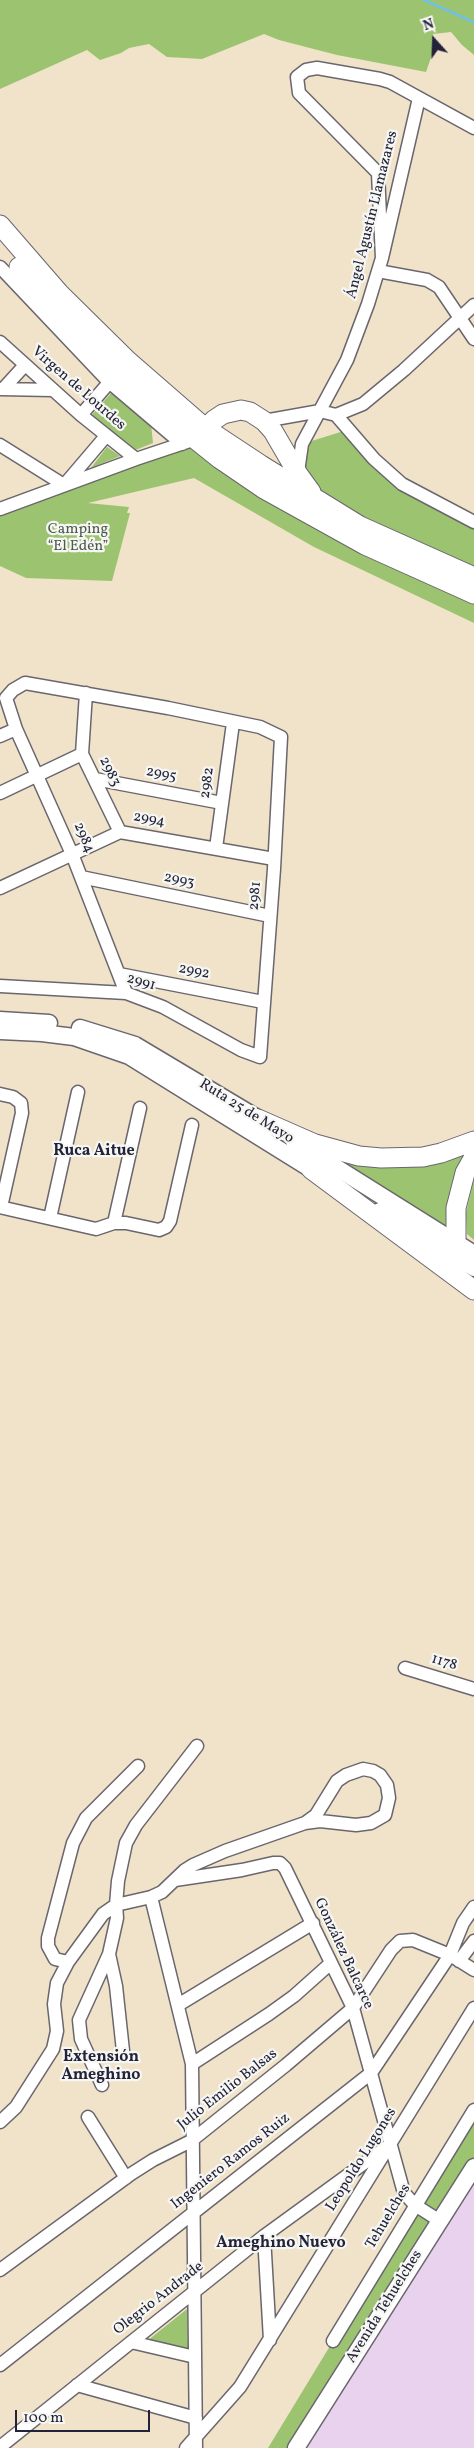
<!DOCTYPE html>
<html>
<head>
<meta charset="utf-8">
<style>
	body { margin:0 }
	#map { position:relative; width:474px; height:2448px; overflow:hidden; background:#f1e3c9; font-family:Vollkorn,serif }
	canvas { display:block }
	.north { position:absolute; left:409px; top:15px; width:50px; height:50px; -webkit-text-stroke:4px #f6f6f2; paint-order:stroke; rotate:340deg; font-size:14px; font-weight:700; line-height:20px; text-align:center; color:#22223b }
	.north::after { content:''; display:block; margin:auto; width:18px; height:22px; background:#22223b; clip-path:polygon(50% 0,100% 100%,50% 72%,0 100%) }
	.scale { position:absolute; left:15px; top:2410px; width:135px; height:22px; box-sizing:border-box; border:2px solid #22223b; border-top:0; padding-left:6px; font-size:15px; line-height:18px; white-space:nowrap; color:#22223b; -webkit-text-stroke:4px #f6f6f2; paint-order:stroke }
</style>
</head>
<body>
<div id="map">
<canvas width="474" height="2448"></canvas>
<div class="north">N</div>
<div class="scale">100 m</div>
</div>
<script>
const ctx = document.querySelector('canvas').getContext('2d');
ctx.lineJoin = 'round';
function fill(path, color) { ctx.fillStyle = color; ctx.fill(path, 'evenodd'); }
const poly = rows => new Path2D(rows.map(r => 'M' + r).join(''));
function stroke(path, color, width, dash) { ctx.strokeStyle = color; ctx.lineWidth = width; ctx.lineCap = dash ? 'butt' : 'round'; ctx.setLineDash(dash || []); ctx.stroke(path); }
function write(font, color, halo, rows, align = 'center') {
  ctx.font = font + ' Vollkorn,serif'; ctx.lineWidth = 4.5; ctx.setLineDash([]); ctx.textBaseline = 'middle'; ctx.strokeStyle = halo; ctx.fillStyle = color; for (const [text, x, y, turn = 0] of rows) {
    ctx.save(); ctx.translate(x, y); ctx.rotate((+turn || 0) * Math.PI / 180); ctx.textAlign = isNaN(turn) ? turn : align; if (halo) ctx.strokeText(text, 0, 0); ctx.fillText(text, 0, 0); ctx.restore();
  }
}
fill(poly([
	[474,2167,474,2448,296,2448]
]), '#e9d2ed');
fill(poly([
	[0,0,474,0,474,55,462,45,451,32,433,34,434,49,426,72,337,55,279,40,264,34,202,59,167,57,149,44,129,48,121,53,100,60,87,50,0,89],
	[112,392,151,424,153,443,133,451,91,416],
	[350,429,374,459,474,522,474,623,314,547,194,478,88,503,129,507,127,513,130,513,112,581,26,578,0,566,0,509,182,444,230,445,298,474,302,444],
	[107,447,120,456,91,468],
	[474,1147,450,1230,317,1148,338,1156],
	[474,1179,474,1240,467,1234,466,1213],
	[474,2109,474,2167,296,2448,268,2448],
	[187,2309,188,2349,147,2341]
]), '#9cc470');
stroke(poly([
	[424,0,474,22]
]), '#70bfeb', 2.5);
const minor = poly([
	[382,258,378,173,299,93,297,77,306,70,317,68,380,79,390,82,474,128],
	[0,267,109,382,182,444],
	[378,271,427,280,439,287,474,339],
	[0,342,81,415,136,459],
	[0,389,53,390],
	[3,389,25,365],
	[81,415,114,377],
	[336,415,374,459,402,484,474,522],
	[264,421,320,411,336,415,363,404,404,370,474,305],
	[0,445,64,485],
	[298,472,302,444,347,360,368,304,382,258,419,98],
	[66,483,106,436],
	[0,509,136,459,187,442],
	[86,693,82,754,120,832],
	[0,736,16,729],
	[95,779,222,803],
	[0,793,82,754],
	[216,848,233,723],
	[81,877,270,916],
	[0,888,120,832,274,859],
	[119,974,263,1002],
	[0,986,126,993,163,1007,241,1050,260,1057,274,869,281,737,260,727,168,708,25,683,13,690,6,698,16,729,72,854,126,993],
	[0,1094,13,1097,21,1103,22,1113,1,1207],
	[0,1207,96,1229,114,1223,126,1223,159,1230,166,1227,170,1221,192,1125],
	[50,1218,78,1092],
	[114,1223,140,1108],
	[405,1668,474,1689],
	[138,1766,86,1818,73,1843,48,1938,48,1946,55,1959,68,1962,103,1914,116,1905,118,1881,126,1843,136,1825,197,1746],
	[175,1880,242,1870,273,1863,280,1863,285,1868,353,2008,404,2193,415,2205,440,2221],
	[151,1897,192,2064,196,2448],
	[109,1954,116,1986,123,2051],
	[459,1961,474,1941],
	[178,2005,313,1923],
	[192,2064,269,2014,294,1996,331,1963],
	[102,2085,81,2039,79,2020,109,1954,117,1918,116,1905,151,1897,162,1892,185,1870,193,1865,225,1851,305,1823,320,1821,356,1825,371,1823,385,1815,389,1798,387,1785,380,1775,373,1771,363,1769,346,1775,337,1781,316,1815,305,1823],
	[88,2117,126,2178],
	[0,2122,16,2107,53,2049,57,2031,54,2004,57,1983,68,1962],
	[264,2236,270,2340],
	[0,2270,131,2174,153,2160,191,2141,286,2065,353,2008,391,1950,400,1941,413,1940,450,1955,474,1970],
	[333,2341,474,2110],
	[131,2342,195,2357],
	[0,2365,371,2073,450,1955,463,1923,474,1907],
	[77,2385,196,2418],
	[0,2447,264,2236,385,2148],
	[186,2448,240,2387,474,2008]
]);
const major = poly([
	[0,1020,49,1023],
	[80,1028,135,1045,269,1125],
	[0,1031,42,1033,74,1037,129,1056,322,1176],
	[294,1141,474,1254],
	[380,1211,474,1268],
	[296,2448,474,2167]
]);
const highway = poly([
	[0,225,59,293,128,361,205,428,261,465,360,526,474,577],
	[19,267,51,304,119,372,175,423,220,459,264,489,365,545,474,594],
	[197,437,214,420,223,414,241,410,250,412,264,421,273,431,298,474,311,492],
	[258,1119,315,1144,359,1156,381,1158,423,1157,441,1153,474,1141],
	[311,1169,474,1290],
	[465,1263,456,1244,456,1208,465,1173,474,1157]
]);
stroke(minor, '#6a666d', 15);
stroke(major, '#6a666d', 19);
stroke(highway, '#6a666d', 21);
stroke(minor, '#fff', 12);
stroke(major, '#fff', 16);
stroke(highway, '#fff', 19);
write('15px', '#22223b', '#f6f6f2', [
	["Ángel Agustín Llamazares",373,215,-76],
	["Virgen de Lourdes",78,389,41],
	["2983",109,772,64],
	["2995",161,775,11],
	["2982",208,783,-82],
	["2994",149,820,10],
	["2984",83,838,67],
	["2993",179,881,12],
	["2981",256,896,-85],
	["2992",194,972,11],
	["2991",141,983,16],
	["Ruta 25 de Mayo",246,1112,32],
	["1178",444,1663,16],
	["González Balcarce",343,1954,65],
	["Julio Emilio Balsas",228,2090,-38],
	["Leopoldo Lugones",362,2160,-58],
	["Ingeniero Ramos Ruiz",231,2162,-38],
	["Tehuelches",389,2217,-59],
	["Olegrio Andrade",159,2299,-38],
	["Avenida Tehuelches",385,2307,-58]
]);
write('15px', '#4d5b4e', '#f6f6f2', [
	["Camping",78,530],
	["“El Edén”",78,547]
]);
write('bold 16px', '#22223b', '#f6f6f2', [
	["Ruca Aitue",94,1152],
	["Extensión",101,2058],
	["Ameghino",101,2076],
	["Ameghino Nuevo",281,2244]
]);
</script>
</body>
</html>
